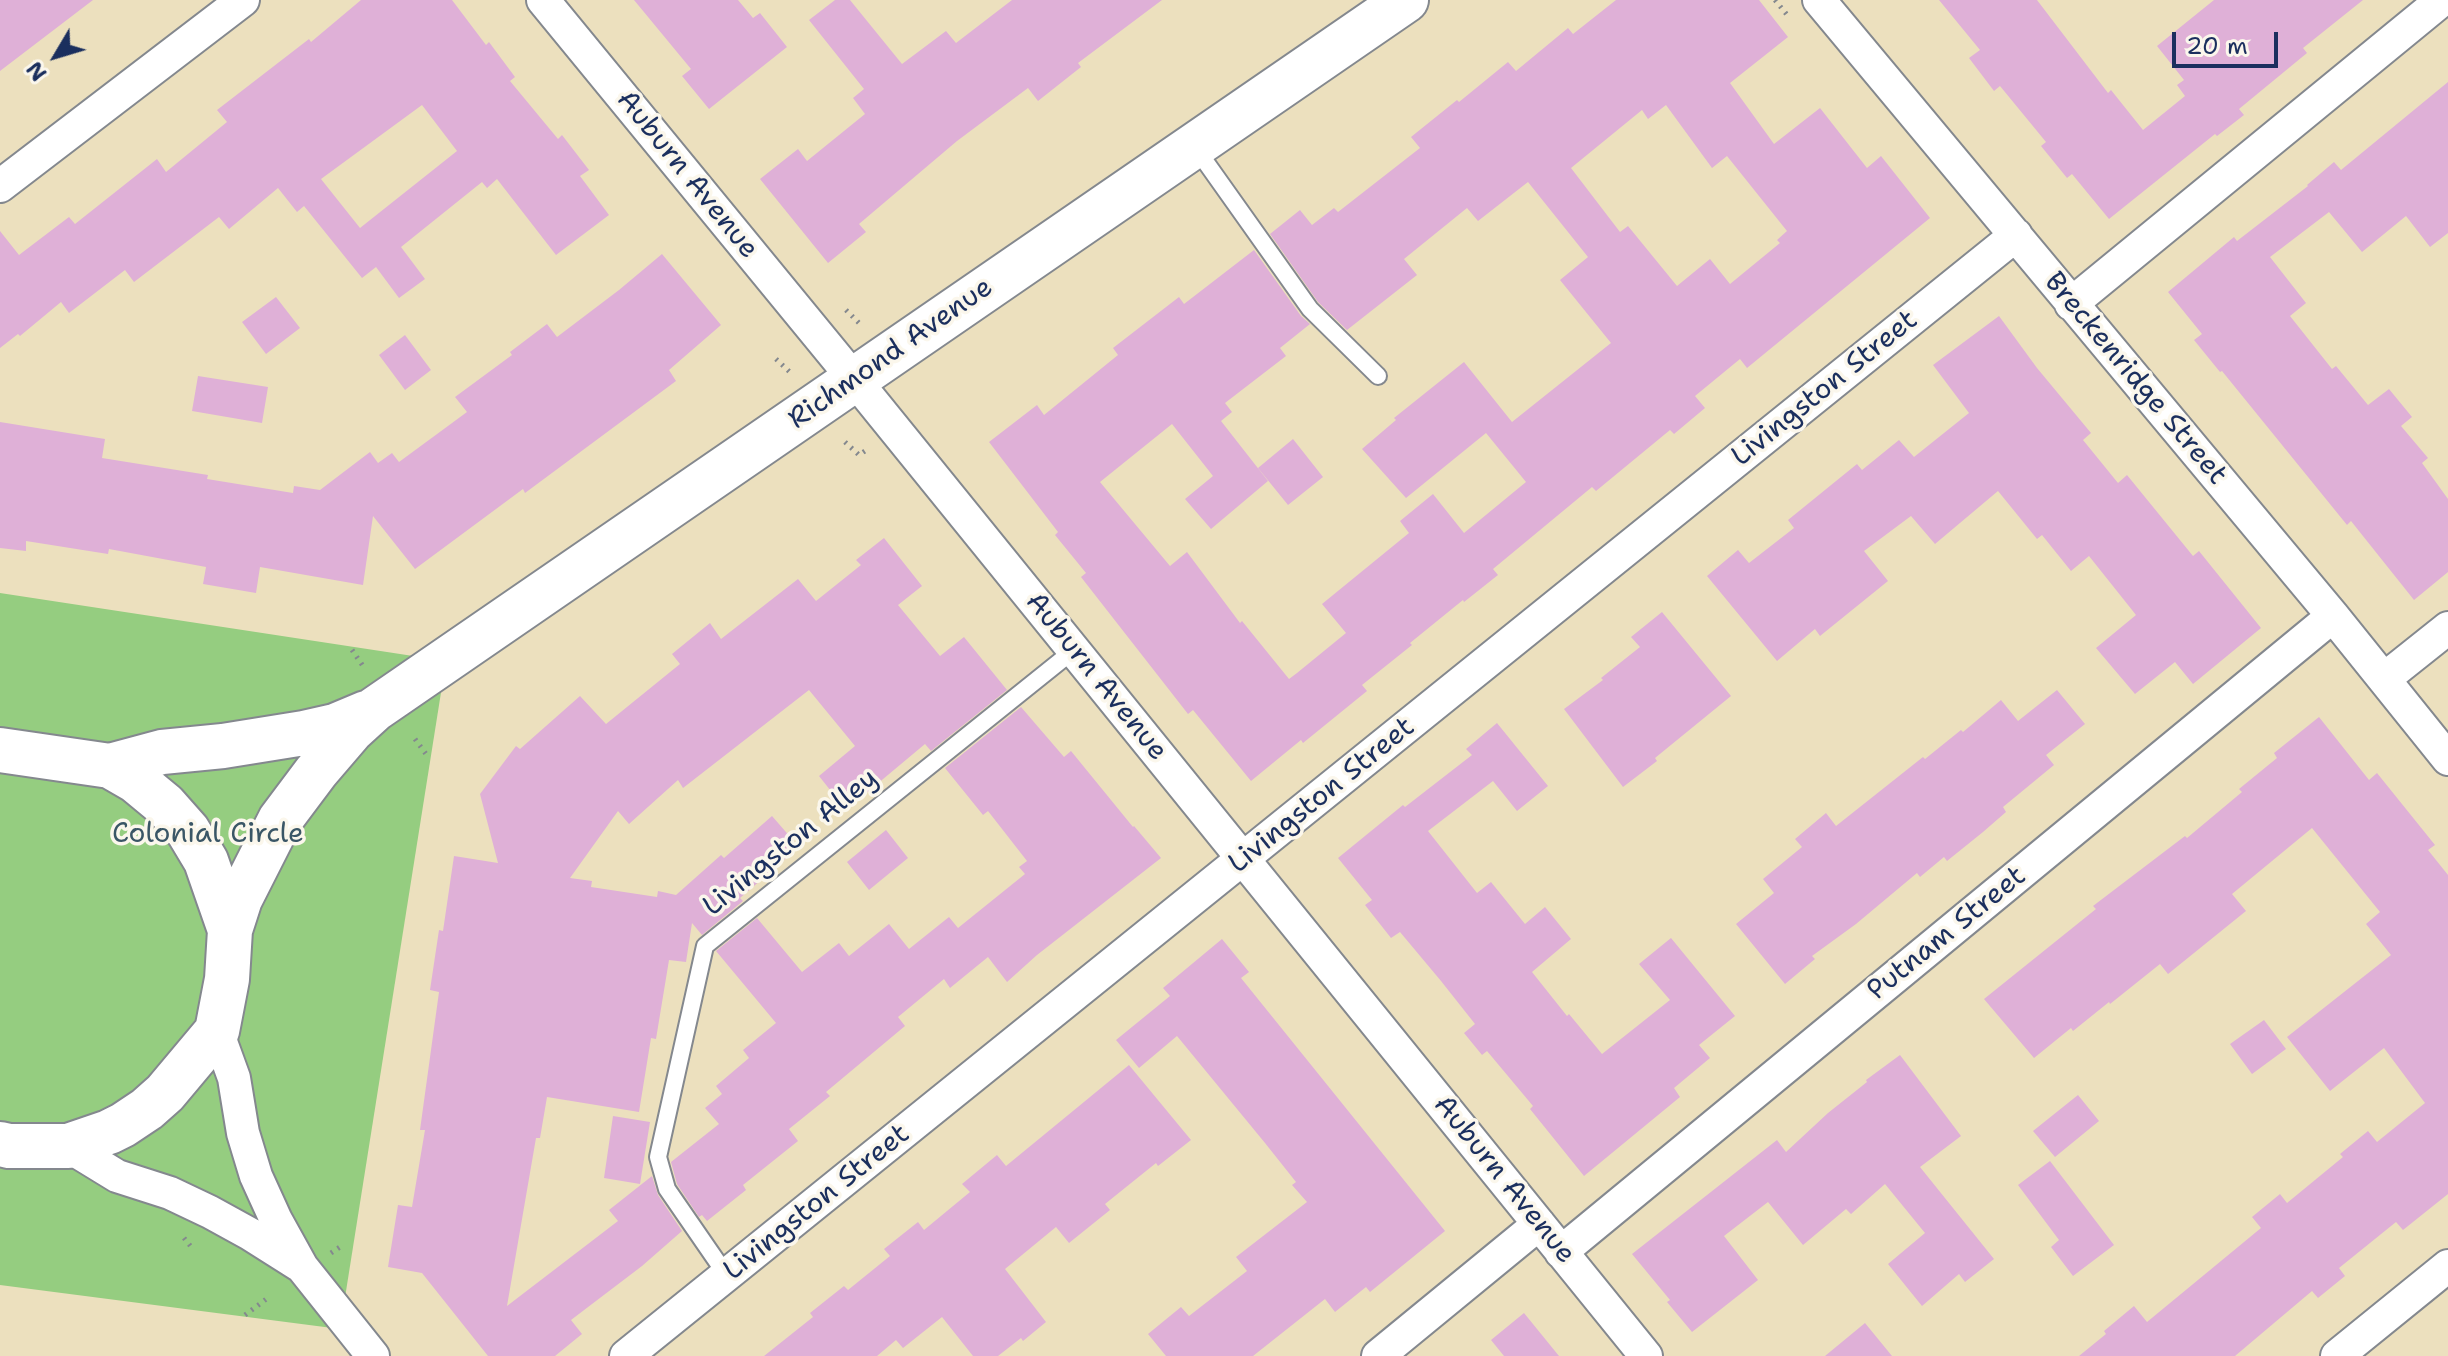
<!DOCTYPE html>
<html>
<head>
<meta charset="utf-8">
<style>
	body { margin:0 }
	#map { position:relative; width:2448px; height:1356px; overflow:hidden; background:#ece0be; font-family:"Shantell Sans",sans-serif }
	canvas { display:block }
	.north { position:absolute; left:16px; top:16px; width:80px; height:80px; -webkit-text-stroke:6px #fbf7ec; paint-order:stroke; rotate:232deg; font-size:22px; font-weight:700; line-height:32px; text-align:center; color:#1b2f5e }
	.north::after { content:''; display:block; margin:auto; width:28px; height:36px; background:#1b2f5e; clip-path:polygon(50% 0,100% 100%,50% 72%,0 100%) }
	.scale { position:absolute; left:2172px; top:32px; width:106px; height:36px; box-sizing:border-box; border:4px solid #1b2f5e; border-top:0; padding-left:10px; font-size:24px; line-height:28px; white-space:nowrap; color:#1b2f5e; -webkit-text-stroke:6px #fbf7ec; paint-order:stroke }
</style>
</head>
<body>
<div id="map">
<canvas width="2448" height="1356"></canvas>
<div class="north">N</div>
<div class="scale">20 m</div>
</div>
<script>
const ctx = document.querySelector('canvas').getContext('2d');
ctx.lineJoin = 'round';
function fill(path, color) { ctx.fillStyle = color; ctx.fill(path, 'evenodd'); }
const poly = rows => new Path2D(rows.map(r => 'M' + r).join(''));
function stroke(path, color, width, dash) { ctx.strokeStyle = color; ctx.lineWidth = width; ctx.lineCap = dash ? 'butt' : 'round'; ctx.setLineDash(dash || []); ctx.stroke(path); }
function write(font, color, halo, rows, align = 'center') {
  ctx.font = font + ' "Shantell Sans",sans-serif'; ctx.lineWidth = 7; ctx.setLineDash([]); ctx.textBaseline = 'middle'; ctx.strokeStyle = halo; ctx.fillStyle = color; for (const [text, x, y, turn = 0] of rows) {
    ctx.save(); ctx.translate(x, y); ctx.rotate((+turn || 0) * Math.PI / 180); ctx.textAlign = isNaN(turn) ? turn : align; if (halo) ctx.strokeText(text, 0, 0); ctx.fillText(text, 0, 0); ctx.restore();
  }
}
fill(poly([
	[0,593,446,661,340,1329,0,1285]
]), '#95cd80');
fill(poly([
	[0,0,93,0,0,71],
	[361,0,452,0,486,45,489,42,515,77,510,81,558,139,562,135,589,170,580,176,609,215,556,255,497,179,487,188,482,182,401,247,425,279,399,298,376,267,362,278,304,206,297,212,278,188,229,229,219,217,134,282,125,270,69,313,61,302,20,336,18,334,0,348,0,231,19,255,69,217,75,224,157,159,166,172,227,122,217,110,309,39,311,42],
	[422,105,457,151,360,228,321,179],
	[634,0,738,0,753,18,760,13,787,47,709,109,682,76,691,69],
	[835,0,850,0,902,64,946,31,956,43,1012,0,1162,0,1078,63,1081,67,1038,101,1028,88,957,141,859,224,866,232,828,263,760,179,798,149,807,161,865,114,853,98,864,89,809,20],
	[1616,0,1759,0,1788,37,1730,83,1774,144,1820,108,1867,168,1881,156,1930,218,1747,368,1740,359,1695,396,1705,408,1674,434,1670,430,1596,491,1592,487,1493,569,1498,575,1464,602,1463,600,1410,643,1412,645,1362,685,1367,691,1303,743,1301,740,1251,781,1193,710,1188,714,1081,577,1086,573,1055,535,1058,532,989,442,1037,405,1044,415,1118,355,1113,348,1179,297,1184,304,1254,250,1301,316,1310,324,1280,348,1286,356,1225,403,1232,412,1221,421,1268,481,1211,529,1185,499,1213,476,1172,424,1100,482,1170,566,1187,552,1240,623,1242,621,1289,679,1297,673,1346,633,1322,604,1409,533,1400,521,1433,494,1464,533,1526,482,1486,433,1406,498,1362,449,1396,420,1394,418,1464,362,1512,422,1611,343,1560,280,1588,257,1528,182,1478,221,1467,208,1404,259,1417,275,1347,330,1318,302,1270,234,1300,210,1312,225,1334,208,1338,212,1420,148,1411,137,1457,100,1459,102,1508,62,1516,71,1568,28,1573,34],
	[1666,105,1712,168,1727,156,1787,231,1777,240,1780,243,1730,284,1710,259,1677,286,1628,226,1620,232,1571,168,1642,110,1648,119],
	[1939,0,2037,0,2108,93,2111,90,2143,130,2185,96,2177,85,2184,80,2157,46,2214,0,2363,0,2303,48,2307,53,2239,109,2244,115,2217,136,2215,134,2109,219,2072,174,2067,178,2041,146,2046,142,2000,86,1994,91,1969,58,1980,50],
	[2448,82,2448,233,2430,247,2406,216,2362,252,2329,212,2270,257,2306,303,2290,316,2332,369,2336,366,2368,405,2389,389,2412,417,2401,426,2428,458,2422,463,2448,499,2448,572,2414,600,2351,521,2347,525,2222,371,2220,372,2194,340,2202,334,2168,292,2234,237,2237,241,2308,186,2307,185,2334,162,2341,170],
	[662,254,721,325,669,370,676,381,525,493,523,489,415,569,373,516,363,585,260,567,256,593,203,584,206,567,109,549,108,554,26,541,26,551,0,548,0,422,105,439,102,458,208,475,207,479,293,493,294,486,320,490,370,452,378,463,392,453,399,462,467,412,455,397,512,355,510,352,547,324,557,337,619,290],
	[276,297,300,328,266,354,242,322],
	[1999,316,2037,368,2091,433,2083,440,2118,483,2127,475,2193,556,2199,551,2261,628,2193,684,2175,662,2135,694,2096,648,2136,615,2089,556,2071,571,2042,535,2037,539,1998,491,1935,544,1911,516,1864,551,1888,581,1820,636,1815,629,1777,661,1707,576,1738,550,1749,563,1794,528,1788,520,1857,464,1862,470,1899,440,1914,457,1969,413,1933,365],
	[405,335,431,370,405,390,379,355],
	[198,376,268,387,262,423,192,411],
	[1293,439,1323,477,1288,505,1258,468],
	[884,538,922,586,898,605,940,656,964,637,1007,690,931,751,925,744,846,810,819,776,855,746,809,690,683,788,678,780,629,824,618,811,570,878,592,881,591,887,657,897,658,891,676,895,721,855,724,858,772,816,799,847,740,898,743,901,702,935,692,923,686,962,669,960,656,1039,651,1038,639,1112,547,1097,540,1138,536,1138,507,1306,618,1221,609,1210,652,1176,658,1195,682,1231,642,1266,571,1320,582,1334,555,1356,488,1356,422,1273,388,1267,398,1205,412,1207,425,1130,420,1130,439,992,430,990,439,930,443,931,454,856,498,863,480,794,516,746,520,749,580,696,606,724,680,664,672,654,710,623,721,639,798,579,816,601,861,565,856,560],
	[1662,612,1731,696,1655,758,1657,761,1623,787,1564,709,1603,680,1601,678,1640,647,1631,637],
	[2057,690,2085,724,2046,755,2054,765,2003,807,2006,812,1983,832,1947,861,1944,857,1920,877,1917,873,1856,924,1812,956,1815,959,1785,984,1736,924,1774,893,1763,879,1802,847,1795,839,1826,813,1836,826,1923,757,1925,759,1961,730,1963,732,2001,700,2018,721],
	[1021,707,1064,757,1071,751,1133,827,1134,826,1161,858,1037,955,1007,982,988,957,950,988,944,979,898,1017,905,1026,826,1092,830,1096,789,1129,798,1141,743,1185,746,1190,707,1221,702,1215,699,1217,677,1184,671,1162,719,1124,705,1108,722,1094,716,1086,749,1058,743,1050,776,1023,716,951,757,918,802,972,839,943,849,956,889,924,909,949,949,917,958,928,1025,874,1019,867,1027,861,988,811,983,815,945,768],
	[2319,717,2369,780,2377,773,2435,845,2428,850,2448,875,2448,1194,2403,1230,2396,1222,2339,1268,2345,1276,2318,1298,2312,1291,2235,1356,2079,1356,2106,1334,2104,1331,2134,1306,2147,1322,2261,1228,2252,1217,2280,1194,2287,1203,2343,1157,2340,1154,2368,1131,2377,1142,2425,1103,2384,1048,2330,1091,2287,1037,2391,955,2366,924,2380,912,2312,828,2232,894,2246,911,2168,974,2160,964,2110,1004,2109,1002,2073,1031,2071,1028,2034,1058,1984,999,2096,909,2093,906,2185,836,2187,838,2242,792,2239,789,2277,758,2274,753],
	[1497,723,1548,786,1517,811,1493,781,1428,831,1477,893,1491,882,1525,924,1545,907,1571,939,1532,972,1567,1016,1569,1014,1602,1054,1670,1000,1639,964,1671,938,1735,1016,1699,1045,1710,1058,1674,1088,1680,1097,1584,1176,1530,1109,1533,1106,1487,1051,1482,1055,1464,1033,1475,1024,1441,981,1400,932,1391,938,1365,905,1372,900,1338,858,1403,805,1405,807,1472,755,1466,749],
	[886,830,908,858,869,890,847,862],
	[1222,939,1249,972,1241,978,1445,1231,1370,1292,1366,1287,1335,1312,1325,1299,1253,1356,1166,1356,1148,1334,1181,1307,1189,1316,1247,1271,1236,1257,1307,1202,1292,1185,1296,1182,1265,1143,1177,1036,1139,1068,1116,1040,1170,996,1163,988],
	[2264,1020,2286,1049,2252,1074,2230,1044],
	[1900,1055,1961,1136,1920,1167,1994,1259,1965,1282,1959,1274,1922,1306,1888,1264,1925,1233,1885,1184,1851,1214,1846,1209,1803,1245,1768,1202,1724,1236,1758,1280,1692,1332,1667,1302,1670,1300,1632,1254,1777,1140,1786,1152,1828,1113,1867,1082,1866,1080],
	[1129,1065,1191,1140,1158,1166,1156,1163,1105,1204,1110,1210,1069,1243,1056,1227,1005,1269,1046,1322,1023,1341,1021,1338,998,1356,973,1356,942,1317,903,1348,896,1340,877,1356,764,1356,813,1317,810,1313,844,1286,848,1290,890,1256,884,1249,918,1222,924,1230,970,1192,962,1184,997,1155,1006,1166],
	[2078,1095,2099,1121,2055,1157,2033,1131],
	[613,1116,650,1122,640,1184,604,1178],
	[2050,1161,2114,1245,2073,1276,2051,1247,2059,1240,2018,1185],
	[1524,1313,1559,1356,1504,1356,1491,1340],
	[1865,1323,1892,1356,1825,1356]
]), '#dfb0d7');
const lane = poly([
	[1195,147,1310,309,1378,376],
	[727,1276,667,1189,658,1157,705,946,1074,650]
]);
const street = poly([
	[543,0,854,379,1646,1356],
	[1819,0,2333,616,2448,759],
	[0,186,243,0],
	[2071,304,2442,0],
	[2384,679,2448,628],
	[217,1031,234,1078,243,1133,256,1176,276,1220,302,1267,373,1356],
	[68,1146,117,1176,170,1193,210,1212,250,1234,299,1265],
	[1561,1252,2333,616],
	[626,1356,2016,235],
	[1378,1356,1539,1224],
	[2337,1356,2448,1266]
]);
const secondary = poly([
	[0,750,110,766,136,781,165,805,188,831,206,861,230,930,227,979,217,1031,165,1093,147,1109,123,1125,109,1132,68,1146,9,1146,0,1144],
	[110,766,162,752,223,746,304,733,335,726,366,713],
	[230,930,240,899,280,820,316,772,352,730,375,709,1406,0]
]);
stroke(lane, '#84888e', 20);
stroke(street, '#84888e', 36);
stroke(secondary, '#84888e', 48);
stroke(poly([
	[1775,0,1788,16],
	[846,310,862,326],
	[776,359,793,375],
	[845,442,859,455,868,449],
	[352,650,365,669],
	[415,739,426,754],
	[184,1238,192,1248],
	[331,1253,343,1245],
	[245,1315,269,1297]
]), '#84888e', 5, [2, 6]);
stroke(lane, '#fff', 16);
stroke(street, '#fff', 32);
stroke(secondary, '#fff', 44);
write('28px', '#1b2f5e', '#fbf7ec', [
	["Auburn Avenue",687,175,51],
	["Richmond Avenue",891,354,-35],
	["Breckenridge Street",2135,379,50],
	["Livingston Street",1825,389,-39],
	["Auburn Avenue",1096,677,51],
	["Livingston Street",1322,796,-39],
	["Livingston Alley",791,843,-39],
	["Putnam Street",1947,934,-39],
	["Auburn Avenue",1504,1180,51],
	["Livingston Street",817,1203,-39]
]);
write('28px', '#3a5666', '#fbf7ec', [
	["Colonial Circle",208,835]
]);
</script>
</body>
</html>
